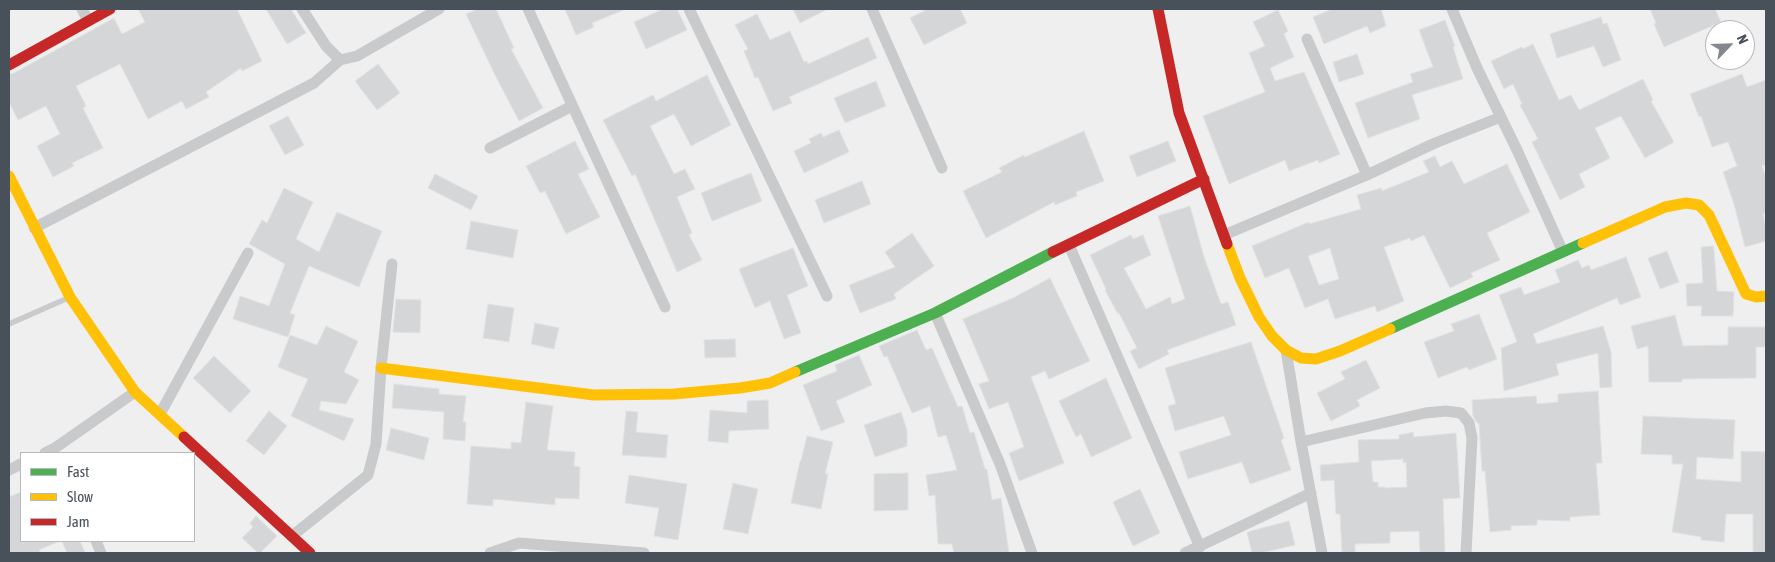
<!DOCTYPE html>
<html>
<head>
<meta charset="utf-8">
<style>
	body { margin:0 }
	#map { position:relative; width:1775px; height:562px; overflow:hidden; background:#efefef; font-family:"Asap Condensed",sans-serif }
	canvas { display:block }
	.frame { position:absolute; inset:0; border:10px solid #485059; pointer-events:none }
	.legend { position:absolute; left:20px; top:452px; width:175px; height:90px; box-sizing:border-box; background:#fff; border:1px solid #b6b9bd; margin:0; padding:6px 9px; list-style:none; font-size:15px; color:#485059 }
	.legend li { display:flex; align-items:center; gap:10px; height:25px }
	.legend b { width:25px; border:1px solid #b6b9bd }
	.north { position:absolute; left:1705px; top:20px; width:50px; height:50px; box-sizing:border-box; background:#fff; border:1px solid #b6b9bd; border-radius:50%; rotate:66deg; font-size:14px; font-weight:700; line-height:20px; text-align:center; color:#485059 }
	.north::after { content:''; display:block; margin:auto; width:18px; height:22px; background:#82888e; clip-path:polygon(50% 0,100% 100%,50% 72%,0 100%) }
</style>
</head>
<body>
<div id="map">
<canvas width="1775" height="562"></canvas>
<div class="frame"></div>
<ul class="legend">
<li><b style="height:6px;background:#4caf50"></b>Fast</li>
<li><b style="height:6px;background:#ffc107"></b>Slow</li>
<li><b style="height:6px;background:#c62828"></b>Jam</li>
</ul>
<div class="north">N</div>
</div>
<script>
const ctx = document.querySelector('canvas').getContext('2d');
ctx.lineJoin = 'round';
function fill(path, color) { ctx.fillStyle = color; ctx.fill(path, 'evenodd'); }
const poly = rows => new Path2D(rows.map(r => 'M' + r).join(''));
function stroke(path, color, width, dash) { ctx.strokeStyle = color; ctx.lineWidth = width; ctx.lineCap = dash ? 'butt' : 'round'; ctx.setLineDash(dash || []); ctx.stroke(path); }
const building = poly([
	[138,9,237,9,262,61,242,71,241,68,206,92,209,97,186,109,182,101,148,119,120,64,76,86,86,106,83,108,103,148,72,163,74,166,53,177,37,146,60,134,46,106,18,120,9,102,9,74,14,73,114,18,122,34,145,22,138,9],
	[266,9,291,9,306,33,287,44,266,9],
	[478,9,496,9,514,48,511,49,543,108,519,121,495,75,466,14,478,9],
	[565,9,626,9,592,23,594,27,576,35,565,9],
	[663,9,677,9,687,30,646,49,634,22,663,9],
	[793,9,828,9,800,23,793,9],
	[928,9,960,9,967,23,924,45,910,18,928,9],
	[1333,9,1381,9,1386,26,1370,33,1367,26,1324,44,1313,17,1333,9],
	[1650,9,1715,9,1721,22,1664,47,1654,24,1656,23,1650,9],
	[1278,10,1288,31,1284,34,1294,57,1270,68,1275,81,1304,72,1340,154,1319,163,1318,160,1289,171,1285,160,1229,184,1203,116,1265,92,1249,53,1265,46,1253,22,1278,10],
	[757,14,770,40,790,31,804,62,807,61,808,64,868,37,877,58,789,97,792,103,773,111,758,77,755,78,744,51,748,49,735,25,757,14],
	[1601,17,1603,24,1607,23,1621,60,1603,67,1594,46,1557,58,1550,34,1601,17],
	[1445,20,1455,46,1453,47,1463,79,1412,95,1420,119,1368,138,1355,103,1413,82,1410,74,1433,67,1419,30,1445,20],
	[1533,44,1559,100,1571,95,1579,110,1643,79,1653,100,1651,101,1674,142,1645,158,1621,116,1595,128,1610,158,1579,174,1585,187,1560,200,1532,142,1538,139,1520,105,1522,104,1513,84,1504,89,1491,61,1522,47,1523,49,1533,44],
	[1357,54,1364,74,1339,82,1333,62,1357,54],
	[378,64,400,93,377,110,355,81,378,64],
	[1742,74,1747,87,1766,80,1766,165,1762,166,1766,177,1766,213,1763,214,1766,228,1766,241,1745,247,1734,204,1723,172,1737,166,1728,142,1712,147,1701,116,1699,117,1690,94,1742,74],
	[707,75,731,125,691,146,674,114,650,126,674,174,685,169,695,189,677,197,692,233,689,235,702,260,677,272,635,174,632,176,603,120,653,95,656,101,707,75],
	[876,81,886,106,845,123,834,98,876,81],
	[288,116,304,145,285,155,269,126,288,116],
	[839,130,849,152,804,173,794,151,811,143,809,139,821,133,823,137,839,130],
	[1084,131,1104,181,1076,192,1077,196,1055,205,1054,202,986,238,963,191,1002,172,999,168,1024,155,1025,157,1084,131],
	[575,141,589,169,578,174,600,217,566,234,545,191,540,193,526,166,575,141],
	[1168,141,1176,161,1137,177,1129,156,1168,141],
	[1435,156,1440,167,1452,161,1464,184,1507,164,1530,212,1487,233,1500,260,1471,273,1473,277,1450,288,1424,235,1411,241,1410,238,1384,247,1404,301,1377,312,1375,306,1335,319,1328,299,1305,308,1289,268,1265,278,1252,246,1309,222,1309,224,1361,209,1357,195,1381,188,1382,191,1429,172,1423,161,1435,156],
	[1330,248,1339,279,1319,285,1308,256,1330,248],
	[751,173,762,201,712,221,701,193,751,173],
	[435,174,478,196,471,210,428,188,435,174],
	[862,181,871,204,824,223,815,200,862,181],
	[284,188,313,202,296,239,319,252,337,212,382,231,359,287,309,266,290,313,295,315,288,337,233,319,240,296,269,306,285,264,249,244,262,220,267,223,284,188],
	[1190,206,1204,257,1221,304,1228,302,1236,325,1167,350,1169,354,1139,369,1130,351,1137,348,1119,313,1118,314,1105,290,1106,289,1090,255,1131,235,1133,239,1143,235,1151,255,1124,268,1146,309,1170,297,1172,304,1185,299,1158,216,1190,206],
	[471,221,518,230,513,258,466,249,471,221],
	[912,233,934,266,894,294,896,299,860,313,849,285,895,267,885,252,912,233],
	[1713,246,1714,250,1717,291,1734,292,1733,316,1701,316,1702,306,1687,306,1686,284,1703,283,1701,247,1713,246],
	[793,248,808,286,787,295,801,333,784,339,770,301,755,308,739,269,793,248],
	[1667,251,1679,282,1660,289,1648,258,1667,251],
	[1626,257,1641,297,1620,305,1617,298,1533,334,1537,344,1603,326,1611,352,1612,387,1600,388,1598,353,1556,364,1559,375,1504,391,1501,348,1517,342,1499,295,1521,287,1524,295,1560,282,1555,270,1578,260,1582,268,1589,265,1591,270,1626,257],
	[1050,278,1090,361,1049,379,1045,371,1031,377,1064,463,1019,481,1009,453,1024,447,1008,402,989,409,979,384,989,381,963,319,1013,298,1050,278],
	[396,299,421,300,420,333,393,332,396,299],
	[488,304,514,308,509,342,483,338,488,304],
	[1479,314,1497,359,1469,370,1467,367,1438,378,1424,342,1454,331,1451,324,1479,314],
	[1675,315,1683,346,1728,345,1728,327,1766,327,1766,347,1756,347,1756,378,1682,379,1682,382,1649,382,1648,346,1637,349,1631,326,1675,315],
	[535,323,559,328,554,349,531,344,535,323],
	[326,326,358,341,344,372,359,380,346,404,321,401,319,410,354,419,344,441,291,416,308,379,278,367,290,335,317,345,326,326],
	[917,330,926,350,932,348,958,407,962,406,970,433,974,432,985,469,987,469,992,500,1001,498,1009,553,954,553,952,544,938,544,935,495,929,496,926,475,957,470,946,435,938,437,930,406,912,413,887,356,884,357,879,346,917,330],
	[735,339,736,357,705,358,704,340,735,339],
	[1251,342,1284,438,1281,440,1291,470,1250,484,1242,462,1188,479,1179,452,1231,435,1224,416,1175,431,1168,406,1176,404,1165,368,1251,342],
	[859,355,872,385,836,401,845,422,821,431,803,385,837,371,835,365,859,355],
	[214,356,251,391,230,413,193,378,214,356],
	[1366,360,1380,388,1357,400,1360,406,1331,421,1317,393,1345,379,1341,372,1366,360],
	[1106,378,1132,438,1091,457,1081,434,1076,437,1059,401,1106,378],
	[394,384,439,389,439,394,466,396,463,422,466,422,465,441,443,439,444,412,392,408,394,384],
	[1598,391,1602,463,1596,463,1600,515,1570,517,1570,521,1537,520,1537,525,1511,526,1511,530,1490,532,1485,471,1482,471,1479,423,1477,423,1473,416,1472,400,1536,396,1537,404,1558,402,1558,394,1598,391],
	[768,400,769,429,729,431,728,443,708,441,710,410,747,413,747,401,768,400],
	[526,402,553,406,547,450,575,452,574,466,580,467,579,499,555,498,555,505,493,499,493,506,467,504,471,446,511,449,511,442,521,443,526,402],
	[269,411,287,426,264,455,246,441,269,411],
	[626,411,638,412,636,432,668,435,666,458,622,455,626,411],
	[901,412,907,430,907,446,875,457,864,425,901,412],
	[1643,416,1735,420,1733,459,1697,457,1696,479,1741,482,1741,451,1766,452,1766,553,1753,552,1753,514,1726,514,1724,542,1701,540,1701,537,1672,532,1683,464,1672,464,1672,455,1641,454,1643,416],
	[391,428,429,438,424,460,386,450,391,428],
	[1413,432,1414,437,1456,433,1460,498,1443,499,1445,553,1420,553,1419,531,1390,532,1390,543,1355,544,1355,553,1342,553,1340,514,1336,514,1334,480,1321,481,1320,465,1359,462,1358,440,1399,439,1399,435,1413,432],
	[1403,459,1403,463,1406,462,1407,487,1385,488,1385,487,1378,487,1378,482,1373,482,1371,461,1403,459],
	[807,436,833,442,825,474,828,474,821,509,791,503,800,461,801,461,807,436],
	[908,473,908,510,874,511,874,474,908,473],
	[629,475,687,484,678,540,654,536,659,508,625,503,629,475],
	[733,483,758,489,748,534,723,529,733,483],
	[1140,489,1160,533,1133,546,1113,502,1140,489],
	[21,492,21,541,60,541,39,550,41,553,9,553,9,497,21,492],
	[256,516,277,536,260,553,258,553,242,538,253,527,250,523,256,516],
	[1289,521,1295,545,1261,553,1252,553,1247,532,1289,521],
	[62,541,80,541,85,553,67,553,62,541]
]);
fill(building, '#d5d6d8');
stroke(building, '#e0e1e2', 1);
stroke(poly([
	[9,324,68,298]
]), '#c9cacc', 5.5);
stroke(poly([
	[82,9,88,20],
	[302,9,326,46,340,60,357,56,439,9],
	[528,9,665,307],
	[689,9,827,296],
	[872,9,942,168],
	[1452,9,1477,68,1517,150,1563,252],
	[1307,39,1367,175],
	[490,148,572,106],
	[34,228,314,83,340,60],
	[1224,235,1367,175,1435,143,1501,117],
	[1069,245,1200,547],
	[935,313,1000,464,1032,553],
	[1286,350,1301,442,1322,553],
	[160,414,248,253],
	[1301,442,1425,413,1446,411,1461,413,1469,423,1472,438,1466,553],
	[45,453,55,448,135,392],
	[9,470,21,464],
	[292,536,368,475,376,444,381,368,392,264],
	[96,541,101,553],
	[490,553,519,543,644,553],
	[1185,553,1311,493]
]), '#c9cacc', 11);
stroke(poly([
	[1390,329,1583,243],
	[795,372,935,313,1053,252]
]), '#4caf50', 11);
stroke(poly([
	[9,176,70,297,135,392,184,437],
	[1583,243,1665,207,1686,203,1699,205,1709,215,1746,294,1756,297,1766,296],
	[1227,244,1240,278,1259,317,1272,336,1286,350,1301,358,1316,359,1340,351,1390,329],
	[381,368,594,395,674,394,740,388,770,383,795,372]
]), '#ffc107', 11);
stroke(poly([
	[1158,9,1179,113,1227,244],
	[9,65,110,9],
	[1053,252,1204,179],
	[184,437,310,553]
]), '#c62828', 11);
</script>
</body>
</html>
